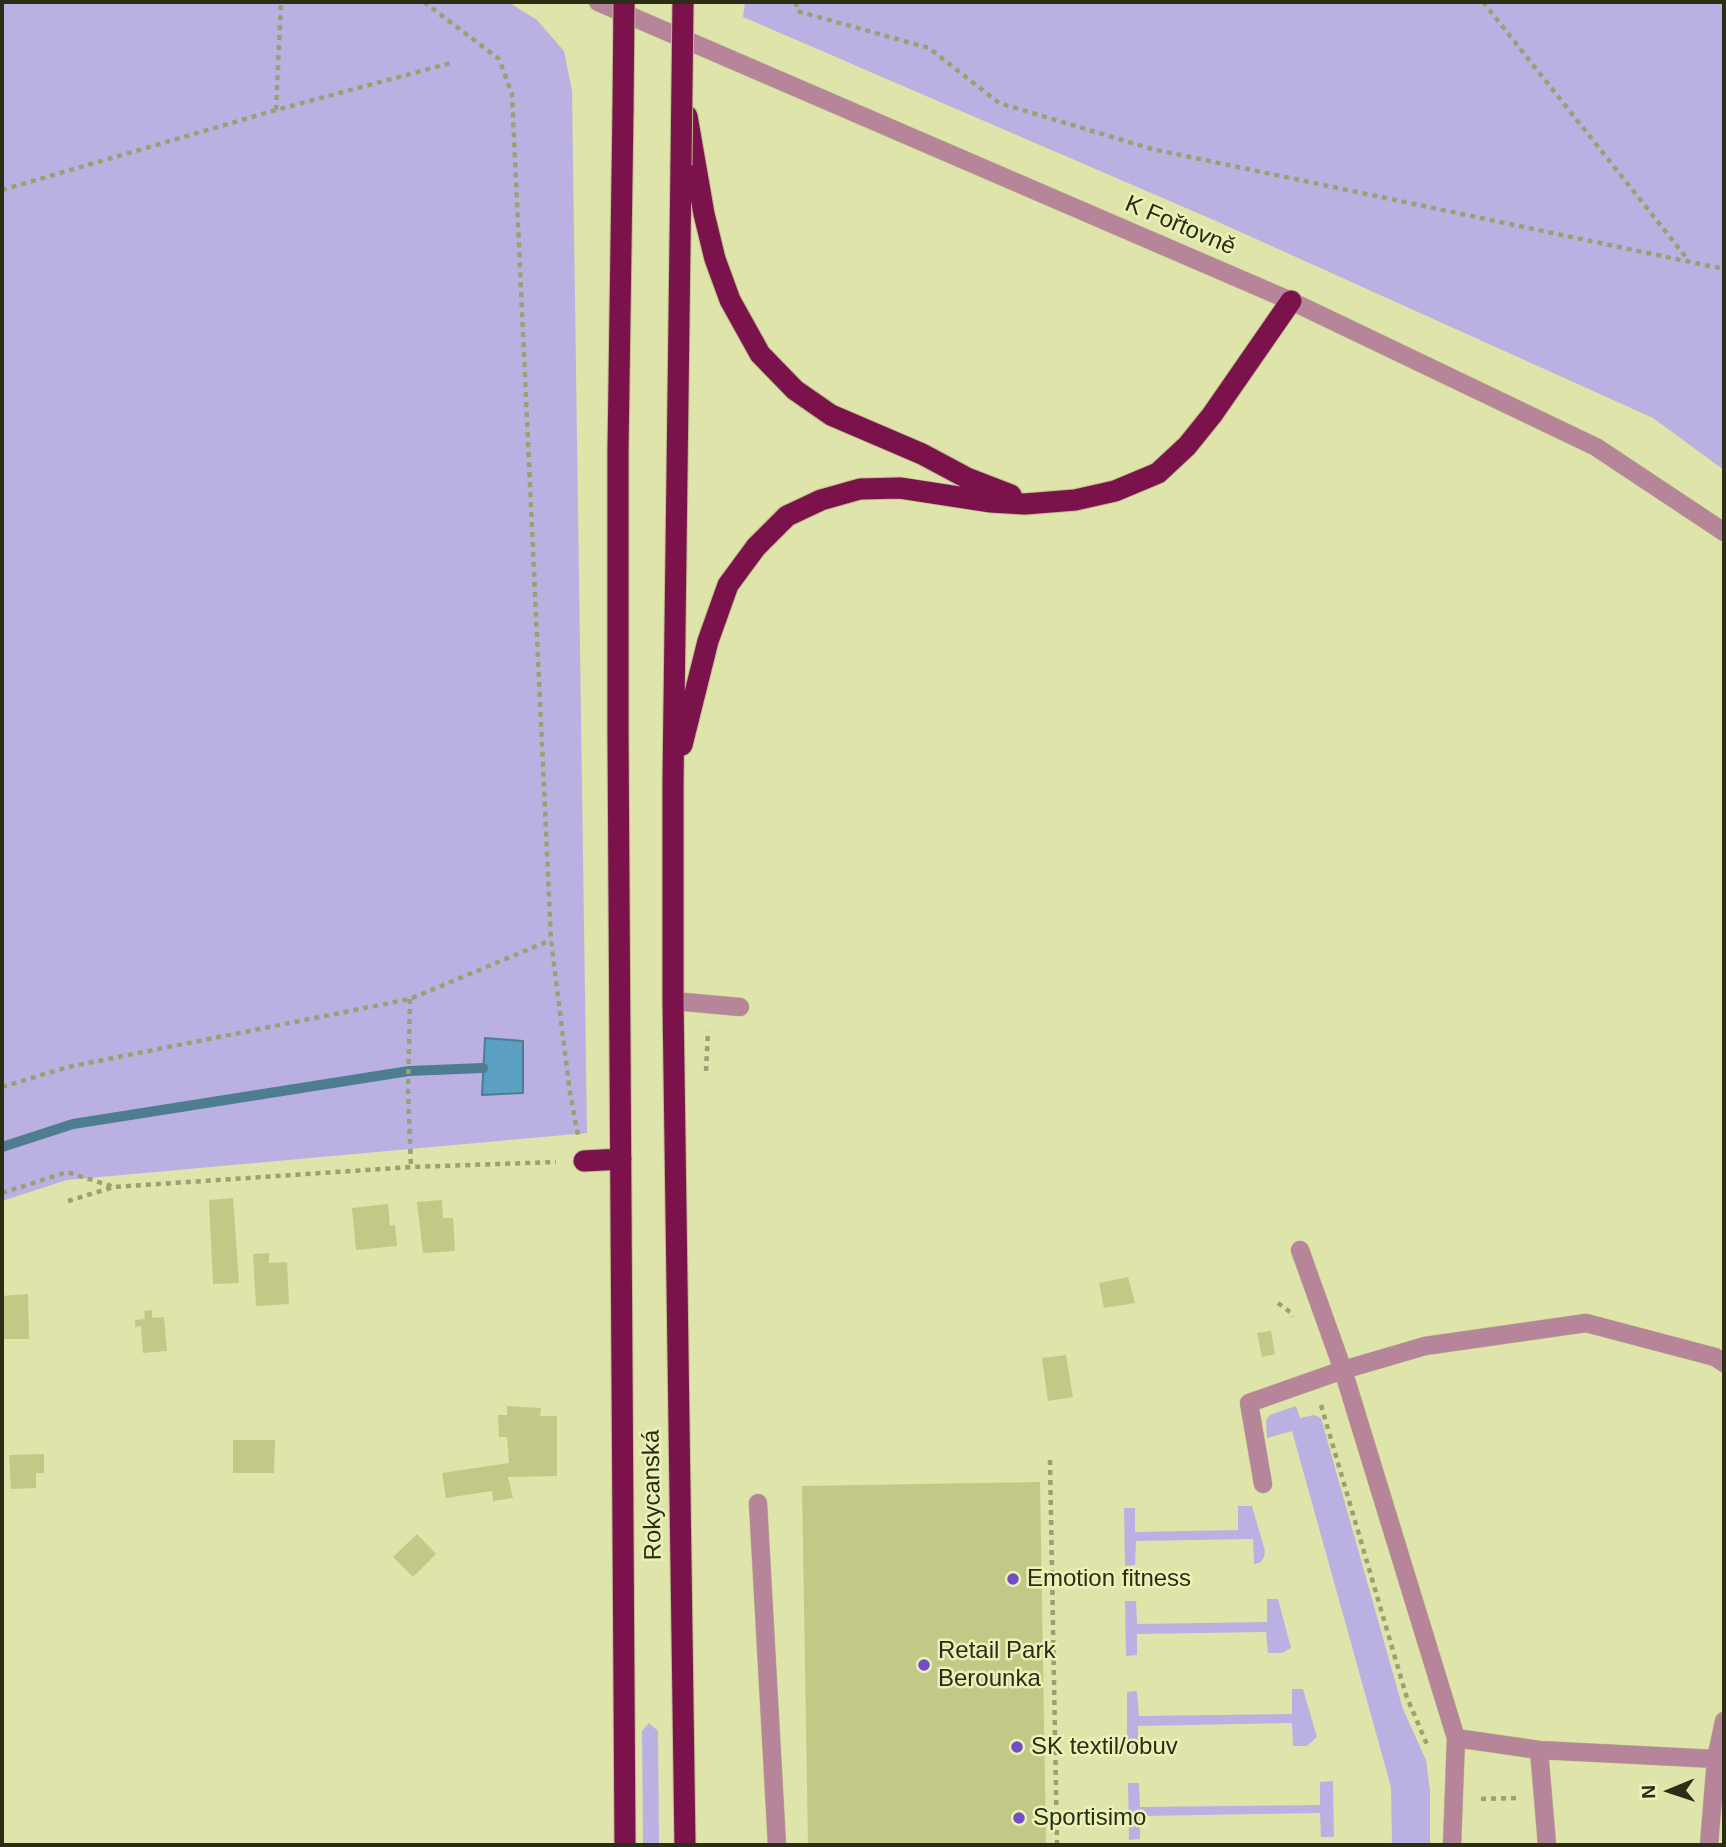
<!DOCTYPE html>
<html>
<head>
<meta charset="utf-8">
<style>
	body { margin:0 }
	#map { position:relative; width:1726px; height:1847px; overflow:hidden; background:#dee4aa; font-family:Arial,sans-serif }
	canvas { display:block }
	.frame { position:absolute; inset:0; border:4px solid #2b2d16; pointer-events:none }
	.north { position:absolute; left:1635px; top:1756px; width:70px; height:70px; -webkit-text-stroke:5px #ebf2b7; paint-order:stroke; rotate:268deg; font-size:19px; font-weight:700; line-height:28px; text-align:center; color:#2b2d16 }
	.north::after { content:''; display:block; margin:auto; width:24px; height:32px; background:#2b2d16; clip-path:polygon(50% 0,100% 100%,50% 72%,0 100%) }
</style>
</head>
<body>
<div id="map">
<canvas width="1726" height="1847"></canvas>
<div class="frame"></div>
<div class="north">N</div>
</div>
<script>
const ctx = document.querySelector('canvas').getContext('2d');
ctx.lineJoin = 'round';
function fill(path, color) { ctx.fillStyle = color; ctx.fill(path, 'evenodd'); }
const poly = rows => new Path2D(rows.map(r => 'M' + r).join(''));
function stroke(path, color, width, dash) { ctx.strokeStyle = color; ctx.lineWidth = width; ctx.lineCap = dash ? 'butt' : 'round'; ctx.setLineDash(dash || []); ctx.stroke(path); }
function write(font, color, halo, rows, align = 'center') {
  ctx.font = font + ' Arial,sans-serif'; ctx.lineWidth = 5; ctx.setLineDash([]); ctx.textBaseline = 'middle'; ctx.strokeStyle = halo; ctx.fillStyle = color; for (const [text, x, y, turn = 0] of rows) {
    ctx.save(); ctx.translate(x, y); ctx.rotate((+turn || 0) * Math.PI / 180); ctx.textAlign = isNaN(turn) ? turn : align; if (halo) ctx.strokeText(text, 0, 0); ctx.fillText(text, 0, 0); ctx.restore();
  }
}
fill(poly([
	[2,2,508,2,537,20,564,51,572,91,587,1133,67,1180,2,1201],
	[745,2,1724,2,1724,470,1653,418,1216,221,743,17],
	[1296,1406,1300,1418,1314,1415,1321,1418,1403,1709,1426,1760,1430,1790,1430,1845,1392,1845,1391,1787,1292,1431,1267,1438,1266,1420,1270,1415],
	[1238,1506,1252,1506,1265,1551,1264,1557,1261,1562,1254,1564,1253,1539,1136,1541,1135,1565,1125,1566,1124,1508,1135,1508,1135,1532,1238,1530],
	[1267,1599,1278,1599,1291,1648,1282,1653,1268,1653,1266,1632,1137,1634,1137,1655,1126,1656,1125,1601,1136,1601,1137,1624,1267,1622],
	[1292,1689,1303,1689,1317,1737,1307,1746,1293,1746,1292,1723,1138,1726,1138,1749,1127,1749,1127,1692,1137,1691,1139,1716,1292,1714],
	[649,1723,658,1731,659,1845,643,1845,642,1731],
	[1333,1781,1334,1837,1321,1837,1320,1813,1140,1816,1140,1839,1129,1840,1128,1783,1139,1783,1140,1807,1320,1805,1320,1782]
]), '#bab1e2');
const water = poly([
	[485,1038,523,1041,523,1093,482,1095,485,1038]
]);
fill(water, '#5b9fc2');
stroke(water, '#4d7d8e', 2);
stroke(poly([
	[2,1147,73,1124,409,1071,483,1068]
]), '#4d7d8e', 10);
fill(poly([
	[233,1198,239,1283,213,1284,209,1200],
	[442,1200,443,1218,453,1218,455,1251,423,1253,417,1202],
	[388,1204,390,1226,395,1225,397,1246,356,1250,352,1208],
	[269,1253,269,1263,287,1262,289,1304,256,1306,253,1254],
	[1128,1277,1135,1303,1104,1308,1099,1283],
	[28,1294,29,1339,2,1339,2,1296],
	[152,1310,152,1318,164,1317,167,1351,143,1353,141,1326,135,1327,135,1320,145,1319,144,1311],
	[1271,1331,1275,1354,1262,1357,1257,1333],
	[1066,1355,1073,1397,1048,1401,1042,1358],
	[507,1406,541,1408,540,1416,557,1416,557,1476,508,1477,513,1498,493,1501,492,1491,446,1498,442,1473,509,1463,507,1437,499,1437,498,1415,507,1415],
	[233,1440,275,1440,274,1473,233,1473],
	[44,1454,44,1473,36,1473,36,1488,11,1489,9,1455],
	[1040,1482,1046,1845,808,1845,802,1486],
	[417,1534,436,1554,413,1577,393,1557]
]), '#c2c987');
const minor = poly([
	[598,2,1291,301,1596,447,1724,532],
	[673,1001,740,1007],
	[1300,1250,1343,1370,1456,1738,1452,1845],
	[1263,1484,1249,1403,1343,1370,1425,1346,1586,1323,1715,1357,1724,1363],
	[758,1503,777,1845],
	[1456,1738,1539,1750,1716,1759],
	[1539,1750,1547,1845],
	[1709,1845,1716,1759,1724,1721]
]);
const highway = poly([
	[623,110,618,450,618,735,625,1845],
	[687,116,704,214,715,259,730,300,760,354,795,390,831,415,922,454,967,478,1011,495],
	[681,165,673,782,673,1001,685,1845],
	[682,745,708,641,728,585,756,547,787,516,821,500,860,489,900,488,991,502,1025,504,1075,500,1115,491,1158,473,1187,446,1212,415,1291,301],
	[584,1161,621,1159]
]);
stroke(minor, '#babf8c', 19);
stroke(highway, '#babf8c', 23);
stroke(poly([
	[424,2,499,59,512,94,551,940,570,1093,578,1135],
	[796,2,797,11,929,48,999,103,1152,149,1724,269],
	[1483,2,1689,261],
	[276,110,281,2],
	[2,190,276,110,451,63],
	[410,999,408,1090,411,1167],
	[706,1071,708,1031],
	[2,1087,68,1067,410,999,551,940],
	[2,1193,67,1172,114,1187],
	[68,1201,114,1187,411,1167,556,1162],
	[1278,1303,1290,1312,1292,1317],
	[1321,1405,1406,1695,1428,1747],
	[1050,1460,1057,1845],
	[1481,1799,1517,1798]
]), '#9ba073', 4.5, [5, 5]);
stroke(minor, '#b78599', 18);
stroke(highway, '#7b124c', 21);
const highwayBridge = poly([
	[623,110,624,2],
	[681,165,683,2]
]);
stroke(highwayBridge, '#babf8c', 23, []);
stroke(highwayBridge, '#7b124c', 21);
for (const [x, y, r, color] of [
	[1013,1579,7,"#724dc6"],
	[924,1665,7,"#724dc6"],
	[1017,1747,7,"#724dc6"],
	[1019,1818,7,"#724dc6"]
]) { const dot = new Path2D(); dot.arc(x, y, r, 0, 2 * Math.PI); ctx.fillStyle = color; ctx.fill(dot); stroke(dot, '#ebf2b7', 2.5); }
write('24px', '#2b2d16', '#ebf2b7', [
	["K Fořtovně",1180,226,23],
	["Rokycanská",653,1495,-91]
]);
write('24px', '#2b2d16', '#ebf2b7', [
	["Emotion fitness",1027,1579],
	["Retail Park",938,1651],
	["Berounka",938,1679],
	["SK textil/obuv",1031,1747],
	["Sportisimo",1033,1818]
], 'left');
</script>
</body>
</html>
